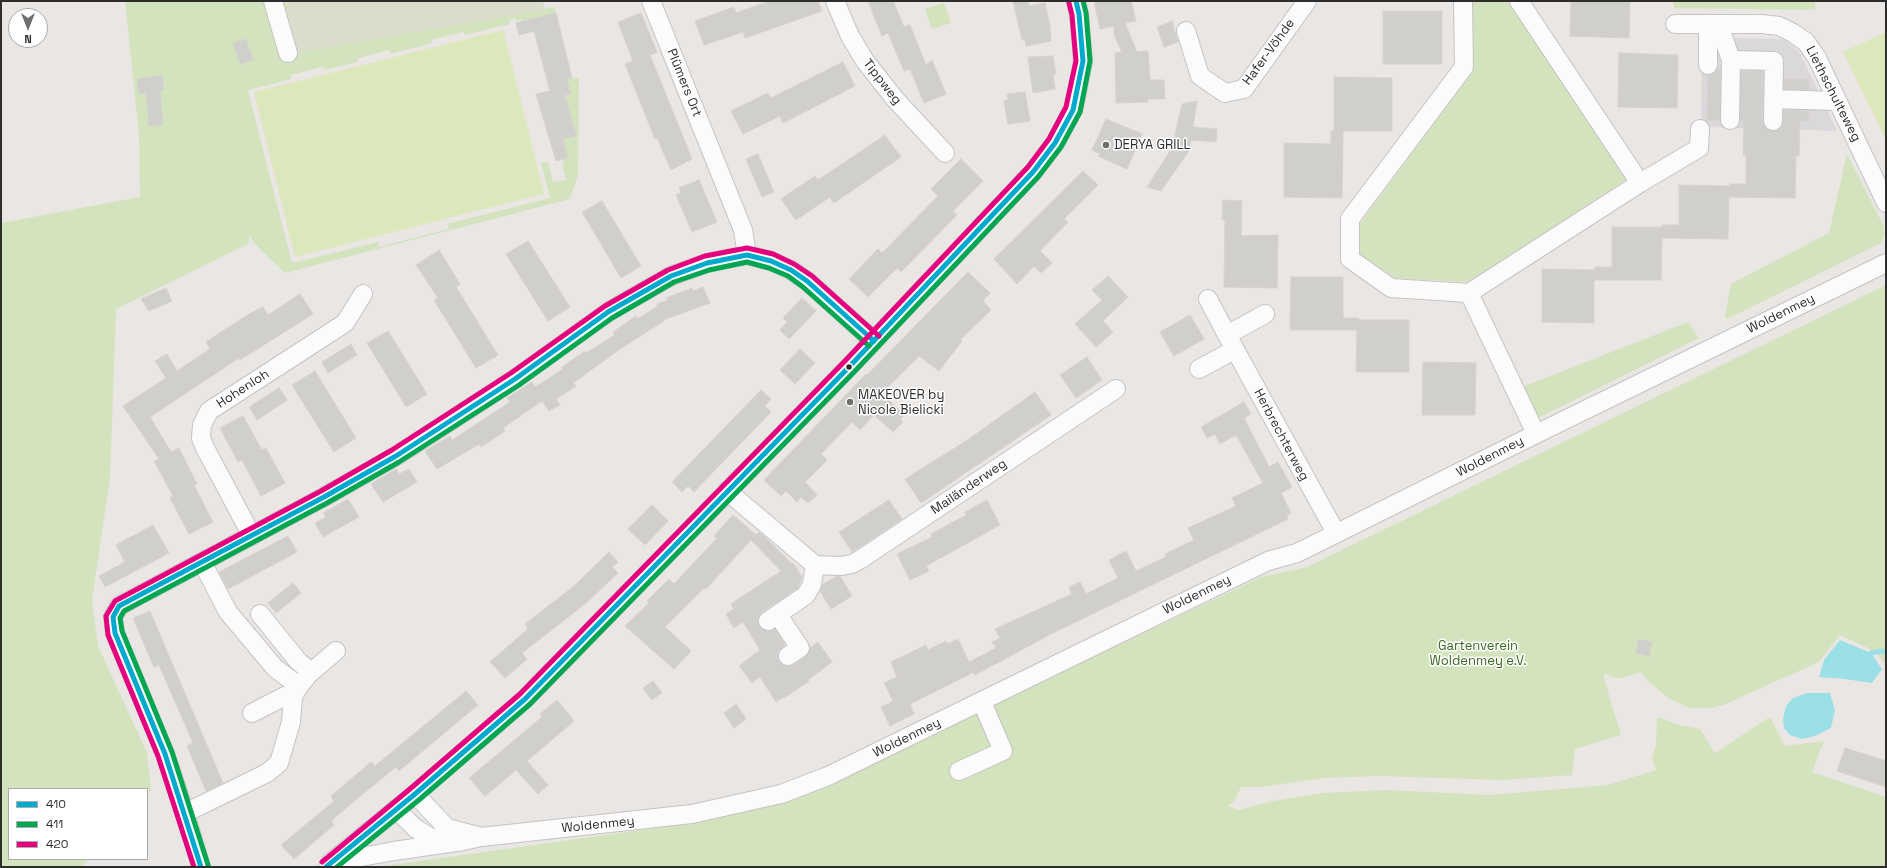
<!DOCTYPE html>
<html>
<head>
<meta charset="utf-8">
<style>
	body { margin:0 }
	#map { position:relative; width:1887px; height:868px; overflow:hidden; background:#eae6e3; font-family:"Space Grotesk",sans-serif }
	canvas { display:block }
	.frame { position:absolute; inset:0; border:2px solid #2d2d2d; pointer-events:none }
	.legend { position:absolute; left:8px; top:788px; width:140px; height:72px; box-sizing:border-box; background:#fff; border:1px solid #ababab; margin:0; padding:5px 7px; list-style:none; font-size:12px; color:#2d2d2d }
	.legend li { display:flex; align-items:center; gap:8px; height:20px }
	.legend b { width:20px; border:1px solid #ababab }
	.north { position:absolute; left:8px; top:8px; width:40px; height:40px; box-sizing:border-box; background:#fff; border:1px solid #ababab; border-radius:50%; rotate:180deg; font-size:11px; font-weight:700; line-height:16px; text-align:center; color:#2d2d2d }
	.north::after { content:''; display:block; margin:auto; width:14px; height:18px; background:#6f6e6d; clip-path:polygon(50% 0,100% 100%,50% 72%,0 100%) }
</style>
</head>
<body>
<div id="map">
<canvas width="1887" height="868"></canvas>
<div class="frame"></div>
<ul class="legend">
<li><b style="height:5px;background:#00a9ce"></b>410</li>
<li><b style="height:5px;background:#00a651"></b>411</li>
<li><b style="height:5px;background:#e5007d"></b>420</li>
</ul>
<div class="north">N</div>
</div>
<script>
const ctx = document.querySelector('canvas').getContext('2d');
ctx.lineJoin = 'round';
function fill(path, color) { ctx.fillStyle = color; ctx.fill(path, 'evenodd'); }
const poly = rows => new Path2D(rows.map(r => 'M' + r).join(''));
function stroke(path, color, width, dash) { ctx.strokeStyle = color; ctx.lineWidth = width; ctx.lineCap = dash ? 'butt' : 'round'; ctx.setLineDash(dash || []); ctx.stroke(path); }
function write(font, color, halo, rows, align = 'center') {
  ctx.font = font + ' "Space Grotesk",sans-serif'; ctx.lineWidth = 3; ctx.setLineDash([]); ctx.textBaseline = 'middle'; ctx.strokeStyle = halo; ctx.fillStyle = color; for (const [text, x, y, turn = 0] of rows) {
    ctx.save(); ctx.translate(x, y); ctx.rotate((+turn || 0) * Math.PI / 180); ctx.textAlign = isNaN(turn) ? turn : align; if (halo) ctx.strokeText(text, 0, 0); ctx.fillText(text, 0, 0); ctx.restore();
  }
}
fill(poly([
	[1731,38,1777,39,1785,40,1793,46,1801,55,1837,131,1709,127,1701,120,1702,67,1718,66,1718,51,1720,46]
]), '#dad8da');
fill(poly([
	[125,1,286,1,294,53,554,7,556,13,545,16,548,28,526,33,522,19,516,21,515,18,509,20,510,24,465,35,464,32,431,40,432,43,391,54,390,50,358,58,358,62,325,70,323,67,290,75,291,79,248,90,292,263,378,242,379,247,449,229,447,224,550,198,541,163,548,162,553,182,566,180,562,166,564,165,563,159,568,158,563,139,575,136,565,95,571,94,567,79,579,77,578,175,570,199,285,273,255,244,250,236,248,244,116,309,110,477,92,601,98,646,147,753,151,790,147,795,147,789,9,789,9,859,89,859,80,867,1,867,1,223,140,197,139,134],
	[1471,1,1508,1,1629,178,1468,282,1395,278,1359,253,1357,228,1471,72],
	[1673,1,1815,1,1815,10,1674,8],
	[944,3,951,23,932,29,925,9],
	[1847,154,1884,227,1884,236,1881,243,1727,319,1725,317,1731,284,1829,233],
	[1886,285,1886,667,1886,664,1874,651,1840,635,1819,662,1723,705,1711,708,1690,708,1670,699,1651,684,1641,672,1622,678,1614,678,1607,674,1603,675,1621,735,1575,749,1572,775,1503,780,1378,776,1325,778,1260,787,1241,787,1234,801,1228,806,1238,810,1273,801,1323,793,1386,790,1490,795,1608,785,1656,770,1652,758,1656,745,1657,719,1659,717,1678,725,1700,729,1715,753,1770,717,1785,746,1824,741,1812,772,1886,797,1886,867,377,867,691,823,781,794,1008,698,1261,577,1307,567],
	[1688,322,1699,338,1536,419,1520,388]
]), '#d3e3be');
fill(poly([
	[286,1,543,1,545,10,294,53]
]), '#daddcb');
fill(poly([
	[503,30,544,194,295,257,254,92],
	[1886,32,1886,140,1843,52]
]), '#dde7bc');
fill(poly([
	[1840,640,1871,653,1882,669,1872,683,1845,679,1819,677,1824,660],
	[1807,693,1830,693,1835,710,1831,728,1815,736,1802,739,1790,735,1784,728,1783,719,1786,706,1793,698]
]), '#9ce0e7');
stroke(poly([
	[1871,653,1883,651,1886,653]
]), '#9ce0e7', 5);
const building = poly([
	[770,1,818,1,822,11,745,38,743,32,704,45,695,21,734,7,736,13,770,1],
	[868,1,893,1,904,27,910,25,926,65,932,60,946,94,924,103,910,69,904,71,888,33,882,36,868,1],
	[1013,1,1028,1,1029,6,1045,3,1050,26,1051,41,1026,46,1025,39,1022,40,1013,1],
	[1094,1,1131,1,1136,21,1125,23,1137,52,1148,51,1150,80,1164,80,1165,99,1148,99,1148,102,1116,103,1115,53,1122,52,1114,35,1114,26,1100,29,1094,1],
	[1571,1,1630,1,1629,38,1570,36,1571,1],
	[1383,11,1442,11,1442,64,1383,64,1383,11],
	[556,13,572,78,567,79,571,94,565,95,576,136,563,139,568,158,556,161,536,94,550,91,534,31,519,35,516,23,556,13],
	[641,13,657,52,650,55,692,159,671,170,657,138,655,139,625,64,633,61,618,22,641,13],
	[1172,21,1178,42,1164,47,1157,27,1172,21],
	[246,39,253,60,240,64,233,43,246,39],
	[1619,53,1678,55,1677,108,1618,107,1619,53],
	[1053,56,1056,74,1053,74,1055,89,1033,93,1028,57,1053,56],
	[843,62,855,86,783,123,780,116,743,134,731,111,768,93,771,98,843,62],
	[1717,69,1720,70,1720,120,1707,120,1708,75,1714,74,1717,69],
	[1741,71,1763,71,1762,121,1764,126,1768,130,1778,130,1782,127,1784,110,1809,111,1808,121,1800,121,1799,156,1796,156,1795,198,1729,197,1728,239,1662,238,1661,280,1594,280,1594,323,1542,322,1542,269,1594,270,1594,278,1595,267,1612,267,1612,227,1662,227,1662,225,1679,225,1679,185,1729,186,1729,193,1730,184,1746,184,1746,155,1743,155,1744,120,1740,120,1741,71],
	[162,75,164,90,160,91,163,125,149,126,146,93,139,94,137,79,162,75],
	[1334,77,1392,78,1392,131,1343,131,1342,198,1284,197,1284,143,1331,144,1331,131,1334,131,1334,77],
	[1784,79,1809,79,1809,90,1784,89,1784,79],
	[1025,92,1030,121,1008,124,1004,101,1008,100,1007,94,1025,92],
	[1197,101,1193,127,1217,129,1216,142,1191,140,1189,151,1161,191,1147,187,1172,148,1182,104,1197,101],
	[1106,119,1142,134,1127,169,1098,156,1100,154,1092,150,1106,119],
	[885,135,901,157,834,203,830,197,796,220,781,199,815,176,818,180,885,135],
	[758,154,774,192,762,197,746,159,758,154],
	[961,159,983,181,953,211,957,215,901,272,897,268,868,297,849,279,878,249,882,253,938,196,931,189,961,159],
	[1083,171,1098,185,1064,219,1068,222,1040,251,1052,263,1041,273,1034,266,1017,284,994,259,1083,171],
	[699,180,717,222,692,232,676,195,681,193,679,188,699,180],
	[1223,200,1242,201,1241,236,1278,235,1277,288,1224,287,1225,220,1222,220,1223,200],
	[602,201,641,266,621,278,582,212,602,201],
	[528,241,570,307,548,321,506,254,528,241],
	[439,250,460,284,456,287,498,355,476,368,434,300,438,298,416,265,439,250],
	[968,272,990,293,983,301,991,310,960,340,962,341,939,371,919,356,882,393,904,415,900,419,903,422,893,432,874,415,860,430,852,422,821,454,827,460,805,482,817,495,808,503,801,497,797,502,786,491,781,496,764,480,866,374,867,375,968,272],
	[1108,276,1128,297,1103,321,1113,332,1096,347,1075,324,1102,300,1092,290,1108,276],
	[1291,277,1343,277,1343,318,1359,318,1359,320,1409,320,1409,372,1356,372,1357,330,1290,330,1291,277],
	[703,287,710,303,663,320,664,321,623,347,573,383,576,386,556,399,560,405,549,411,542,401,503,428,505,431,481,447,479,444,437,469,425,451,450,436,452,440,510,402,507,398,532,382,535,387,563,369,562,367,585,351,586,353,615,335,613,332,636,316,637,319,658,306,657,304,668,300,666,298,692,288,693,291,703,287],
	[166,288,172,301,149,311,141,299,166,288],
	[300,294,313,314,240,360,239,358,150,417,171,452,179,448,197,484,194,485,213,522,189,534,170,498,173,496,154,461,159,459,123,406,166,378,155,361,167,354,177,371,210,349,206,342,249,314,263,307,268,315,300,294],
	[802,298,816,311,789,339,780,330,787,322,783,318,802,298],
	[1190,315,1204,339,1174,356,1160,332,1190,315],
	[388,331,427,394,406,407,367,343,388,331],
	[351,344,357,355,328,373,322,362,351,344],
	[800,349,815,363,795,384,780,370,800,349],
	[1087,357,1102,380,1076,398,1060,375,1087,357],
	[1423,362,1476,363,1475,415,1422,415,1423,362],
	[315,371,356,438,334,452,292,385,315,371],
	[279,388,287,400,257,420,249,407,279,388],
	[761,390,771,399,765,406,771,412,694,492,688,486,682,492,672,482,761,390],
	[1035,392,1051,415,921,503,905,479,966,441,1035,392],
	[1244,402,1251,414,1244,418,1269,467,1278,462,1292,487,1281,493,1291,513,1287,516,1288,519,1049,635,975,675,974,672,910,704,914,714,890,726,881,707,893,701,884,683,897,677,891,662,926,645,928,650,946,641,948,644,958,639,974,672,969,662,996,648,992,642,1000,638,995,629,1072,594,1069,587,1080,582,1086,594,1118,578,1109,560,1126,551,1136,571,1166,557,1165,554,1194,540,1188,528,1236,506,1232,498,1263,483,1236,435,1220,444,1215,434,1207,438,1201,427,1244,402],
	[243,416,262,450,266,448,285,483,261,496,242,460,238,462,220,428,243,416],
	[396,469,399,474,409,469,417,482,383,502,371,484,396,469],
	[348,499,359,517,323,537,315,523,326,517,323,513,348,499],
	[889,500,902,519,852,552,839,532,889,500],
	[987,500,1000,525,926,566,929,571,910,580,897,554,932,537,931,534,966,515,965,512,987,500],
	[652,505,668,521,645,545,628,529,652,505],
	[733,515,756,535,759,532,765,537,792,564,793,563,802,577,798,588,762,612,758,617,758,622,760,627,768,631,775,629,785,645,778,652,778,657,780,662,788,666,794,665,806,656,810,648,818,642,832,662,808,680,809,681,784,698,783,697,776,702,760,677,752,683,739,666,760,650,743,622,734,628,726,614,734,609,731,604,781,571,751,540,706,589,704,588,665,627,691,651,674,669,625,626,649,603,647,601,669,579,674,584,717,538,714,536,733,515],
	[153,525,169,553,105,587,99,576,125,562,116,545,153,525],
	[288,536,297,552,228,589,219,572,288,536],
	[609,552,618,562,612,567,618,573,585,604,522,653,527,659,505,678,490,662,528,629,525,624,574,586,609,552],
	[837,576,840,576,852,596,831,609,820,591,822,585,837,576],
	[293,583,301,593,276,613,268,603,293,583],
	[150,611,223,783,206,791,187,746,193,743,159,665,154,667,133,618,150,611],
	[1639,639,1652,642,1649,656,1636,653,1639,639],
	[653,681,662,693,652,700,643,688,653,681],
	[466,691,478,705,399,771,396,767,353,802,331,821,334,825,294,859,281,845,334,801,331,796,371,762,375,766,466,691],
	[557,700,574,721,527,761,548,785,538,794,516,770,485,796,469,778,542,717,540,714,557,700],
	[736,704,746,719,734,728,724,713,736,704],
	[1845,748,1886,761,1886,787,1837,771,1845,748]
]);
fill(building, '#d1cfcc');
stroke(building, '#d5d2cf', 1);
const minor = poly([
	[273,1,288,53],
	[651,1,743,230,747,255],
	[835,1,850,36,865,61,895,99,945,153],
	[1463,1,1464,67,1350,219,1350,259,1391,288,1469,293],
	[1519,1,1640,183,1699,148,1700,129],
	[1675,24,1762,24,1779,26,1793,33,1806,42,1817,58,1886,203],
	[1708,25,1708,65],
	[1719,25,1731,60],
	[1186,31,1200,76,1225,93,1244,89,1307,1],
	[1773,99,1837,101],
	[1730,120,1731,60,1774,61,1773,121],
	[1208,299,1227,335,1265,314],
	[1227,335,1336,533],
	[1199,369,1234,350],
	[1536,434,1469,293,1640,183],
	[727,491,815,565,841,566,852,564,861,559,1116,389],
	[252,536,205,448,201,438,202,425,209,411,345,323,363,294],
	[202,562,228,612,275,668,299,686],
	[260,614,298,661,311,672],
	[778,615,800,648,788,656],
	[768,621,806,595,812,584,815,565],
	[252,713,285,696,293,697],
	[959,771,1003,751,982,702],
	[415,794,447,828,478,836],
	[396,809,415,828,428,836,447,842],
	[185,813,267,773,279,763,291,722,293,697,299,686,309,674,336,651],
	[330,863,415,794,525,699,849,367,1033,172,1055,143,1073,110,1077,93,1083,61,1079,14,1076,1],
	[201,867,185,813,165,754,115,633,113,617,119,606,324,497,396,456,515,379,608,312,671,276,707,263,747,255,771,261,791,270,807,281,874,341],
	[328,867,361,857,394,851,463,841,481,837,692,814,781,794,828,776,1268,561,1297,553,1536,434,1886,263]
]);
stroke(minor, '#c5c3c3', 20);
stroke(minor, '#fcfbfb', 18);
stroke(poly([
	[201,867,165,754,115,633,113,617,119,606,324,497,396,456,515,379,608,312,671,276,707,263,747,255,771,261,791,270,807,281,874,341],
	[326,867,415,794,525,699,849,367,1033,172,1055,143,1073,110,1083,61,1079,14,1076,1]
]), '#00a9ce', 5);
stroke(poly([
	[208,865,172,752,122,631,120,618,124,611,327,503,399,462,519,385,612,318,674,282,709,270,747,262,769,268,788,276,803,287,869,346],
	[337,867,420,799,530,704,854,372,1038,177,1061,147,1080,112,1090,61,1086,13,1083,1]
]), '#00a651', 5);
stroke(poly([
	[322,862,410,789,520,694,844,362,1028,167,1049,139,1066,107,1076,61,1072,15,1069,3],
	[194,867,158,756,108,635,106,616,115,601,321,491,392,450,511,373,605,306,668,270,705,256,747,248,773,254,794,264,812,276,879,336]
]), '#e5007d', 5);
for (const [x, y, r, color] of [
	[1106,145,4,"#6f6e6d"],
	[849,367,3.5,"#2d2d2d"],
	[850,402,4,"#6f6e6d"]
]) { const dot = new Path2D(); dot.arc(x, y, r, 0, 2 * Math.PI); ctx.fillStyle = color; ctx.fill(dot); stroke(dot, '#fff', 1.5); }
write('13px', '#2d2d2d', '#fff', [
	["Hafer-Vöhde",1269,52,-54],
	["Tippweg",882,82,52],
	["Plümers Ort",684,83,68],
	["Liethschulteweg",1833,94,63],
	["Woldenmey",1781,314,-26],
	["Hohenloh",243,389,-33],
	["Herbrechterweg",1281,435,62],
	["Woldenmey",1490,457,-27],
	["Mailänderweg",969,487,-34],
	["Woldenmey",1197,595,-26],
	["Woldenmey",907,738,-26],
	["Woldenmey",598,825,-6]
]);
write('13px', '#2d2d2d', '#fff', [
	["DERYA GRILL",1114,145],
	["MAKEOVER by",858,395],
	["Nicole Bielicki",858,410]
], 'left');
write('13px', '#39681f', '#fff', [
	["Gartenverein",1478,646],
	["Woldenmey e.V.",1478,661]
]);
</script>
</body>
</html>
